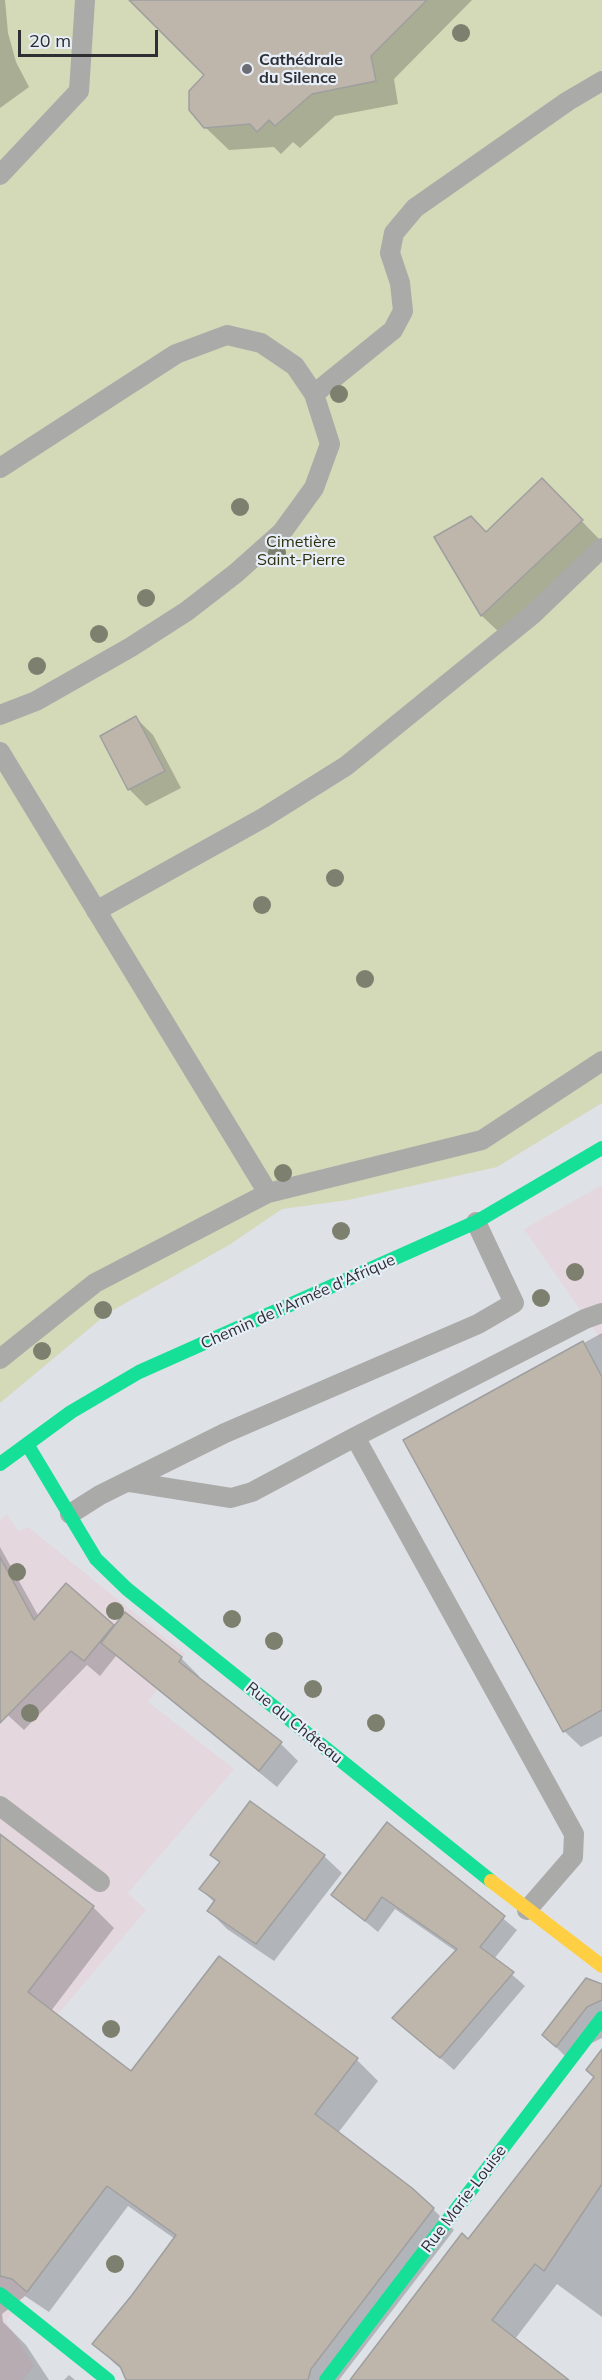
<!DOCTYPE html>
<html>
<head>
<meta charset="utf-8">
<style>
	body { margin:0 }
	#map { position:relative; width:602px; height:2380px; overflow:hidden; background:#dee1e6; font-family:Mulish,sans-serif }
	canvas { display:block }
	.scale { position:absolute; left:18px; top:30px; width:140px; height:27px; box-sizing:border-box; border:3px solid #2d2f33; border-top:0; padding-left:8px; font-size:18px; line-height:21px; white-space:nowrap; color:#2d2f33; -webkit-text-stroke:4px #e7eef7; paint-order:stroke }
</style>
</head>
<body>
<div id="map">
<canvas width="602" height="2380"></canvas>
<div class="scale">20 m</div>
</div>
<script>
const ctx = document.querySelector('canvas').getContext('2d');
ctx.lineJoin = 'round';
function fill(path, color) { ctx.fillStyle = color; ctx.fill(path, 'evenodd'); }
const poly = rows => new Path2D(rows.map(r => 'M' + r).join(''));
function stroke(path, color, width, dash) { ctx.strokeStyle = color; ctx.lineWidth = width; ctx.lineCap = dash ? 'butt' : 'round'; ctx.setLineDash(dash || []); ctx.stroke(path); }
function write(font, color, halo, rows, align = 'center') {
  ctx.font = font + ' Mulish,sans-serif'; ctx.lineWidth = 4.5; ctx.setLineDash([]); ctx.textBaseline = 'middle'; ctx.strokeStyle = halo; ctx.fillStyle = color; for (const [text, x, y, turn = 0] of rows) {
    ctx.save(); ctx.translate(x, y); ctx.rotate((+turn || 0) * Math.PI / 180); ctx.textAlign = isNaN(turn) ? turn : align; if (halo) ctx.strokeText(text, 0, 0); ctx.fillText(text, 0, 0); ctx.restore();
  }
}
fill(poly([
	[602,1185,602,1341,524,1229],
	[7,1514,18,1531,28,1527,185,1654,148,1702,234,1769,128,1893,146,1910,58,2014,171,2102,6,2321,34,2366,23,2380,0,2380,0,1520]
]), '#e4d7de');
fill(poly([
	[0,0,602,0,602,1103,497,1167,348,1200,282,1209,229,1245,108,1313,0,1403]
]), '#d4d9b8');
fill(poly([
	[0,0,5,0,8,33,16,62,29,87,0,108],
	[138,0,472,0,394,79,398,104,335,116,300,148,293,142,281,154,274,147,229,150,205,127,207,75],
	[542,480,600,540,501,634,482,616,437,538,486,534],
	[136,718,153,735,181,788,146,806,129,789,102,736],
	[602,1333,602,1736,581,1747,564,1731,405,1441],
	[0,1547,39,1617,66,1585,115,1628,181,1658,199,1676,197,1678,281,1744,298,1761,277,1787,116,1656,100,1676,87,1665,24,1730,0,1708],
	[388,1824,517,1930,494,1959,525,1986,454,2070,394,2018,457,1952,395,1909,378,1932,333,1895],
	[0,1836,93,1907,114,1928,51,2011,131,2073,220,1958,357,2060,378,2081,338,2133,433,2209,454,2230,339,2380,135,2380,115,2364,94,2343,175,2239,128,2206,49,2312,25,2296,2,2314,3,2322,26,2345,49,2380,0,2380],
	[212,1855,324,1856,342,1873,274,1961,227,1929,209,1911,215,1903,201,1889,220,1863],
	[602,1986,602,2038,565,2056,544,2035],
	[602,2050,602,2317,557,2284,515,2339,567,2380,351,2380,468,2241,595,2078],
	[69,2375,75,2380,64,2380]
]), '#0003');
const building = poly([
	[129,0,427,0,371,56,376,81,312,94,275,126,269,120,257,132,250,124,204,128,189,110,189,91,204,75,129,0],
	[542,478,583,520,481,616,434,537,471,516,486,532,542,478],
	[136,716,165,771,128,790,100,736,136,716],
	[583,1341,602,1377,602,1710,563,1732,403,1440,583,1341],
	[0,1557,34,1620,66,1583,114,1625,84,1661,71,1651,0,1723,0,1557],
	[125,1612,182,1657,179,1662,282,1742,259,1771,101,1643,125,1612],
	[250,1801,325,1855,256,1944,207,1911,215,1900,199,1889,220,1862,210,1855,250,1801],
	[387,1822,505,1916,480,1947,514,1972,440,2058,392,2018,457,1949,382,1897,365,1921,331,1895,387,1822],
	[0,1834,94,1906,28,1992,131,2071,219,1956,358,2058,315,2114,412,2188,434,2208,311,2369,308,2380,126,2380,120,2366,92,2344,132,2295,176,2235,107,2186,27,2292,12,2279,0,2276,0,1834],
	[586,1978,602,1984,602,2000,587,2007,556,2047,542,2035,586,1978],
	[602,2049,602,2184,544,2271,535,2264,492,2320,569,2380,350,2380,462,2233,468,2239,594,2077,586,2070,602,2049]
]);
fill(building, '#beb6ab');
stroke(building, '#9f9fa0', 1.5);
stroke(poly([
	[0,175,79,91,85,0],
	[314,394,393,330,403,311,400,283,390,253,394,233,415,208,568,101,602,81],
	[0,468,176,354,227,335,261,343,295,366,314,394,330,444,314,488,282,532,236,573,187,611,131,647,36,701,0,715],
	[0,752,268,1193],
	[96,911,263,818,346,766,532,615,602,548],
	[0,1359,95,1283,268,1193,482,1140,602,1061],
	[355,1437,574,1834,573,1857,527,1910],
	[130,1482,231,1498,252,1492,355,1437,585,1319,602,1313],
	[70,1514,100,1495,225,1433,478,1324,514,1303,476,1222],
	[0,1806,100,1882]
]), '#aaaaa9', 20);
stroke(poly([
	[27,1444,96,1559,127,1589,491,1881],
	[0,1464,71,1412,139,1372,476,1222,602,1148],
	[0,2294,108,2380],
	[326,2380,602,2018]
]), '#16e098', 14);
stroke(poly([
	[491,1881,602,1966]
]), '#ffcf43', 14);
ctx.fillStyle = '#7d806e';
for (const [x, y] of [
	[461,33],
	[339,394],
	[240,507],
	[277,553],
	[146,598],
	[99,634],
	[37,666],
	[335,878],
	[262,905],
	[365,979],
	[283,1173],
	[341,1231],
	[575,1272],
	[541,1298],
	[103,1310],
	[42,1351],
	[17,1572],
	[115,1611],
	[232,1619],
	[274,1641],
	[313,1689],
	[30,1713],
	[376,1723],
	[111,2029],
	[115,2264]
]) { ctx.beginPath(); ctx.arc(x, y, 9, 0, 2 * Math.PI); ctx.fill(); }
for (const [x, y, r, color] of [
	[247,69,6,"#6b6d72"]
]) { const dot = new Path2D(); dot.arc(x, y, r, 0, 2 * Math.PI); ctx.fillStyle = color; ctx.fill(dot); stroke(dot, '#e7eef7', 2); }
write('bold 16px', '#2d2f33', '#e7eef7', [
	["Cathédrale",259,60],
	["du Silence",259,78]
], 'left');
write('16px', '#2e310c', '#e7eef7', [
	["Cimetière",301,542],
	["Saint-Pierre",301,560]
]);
write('16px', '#2d2f33', '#e7eef7', [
	["Chemin de l'Armée d'Afrique",298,1302,-24],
	["Rue du Château",294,1723,39],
	["Rue Marie-Louise",464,2199,-53]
]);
</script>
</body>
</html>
